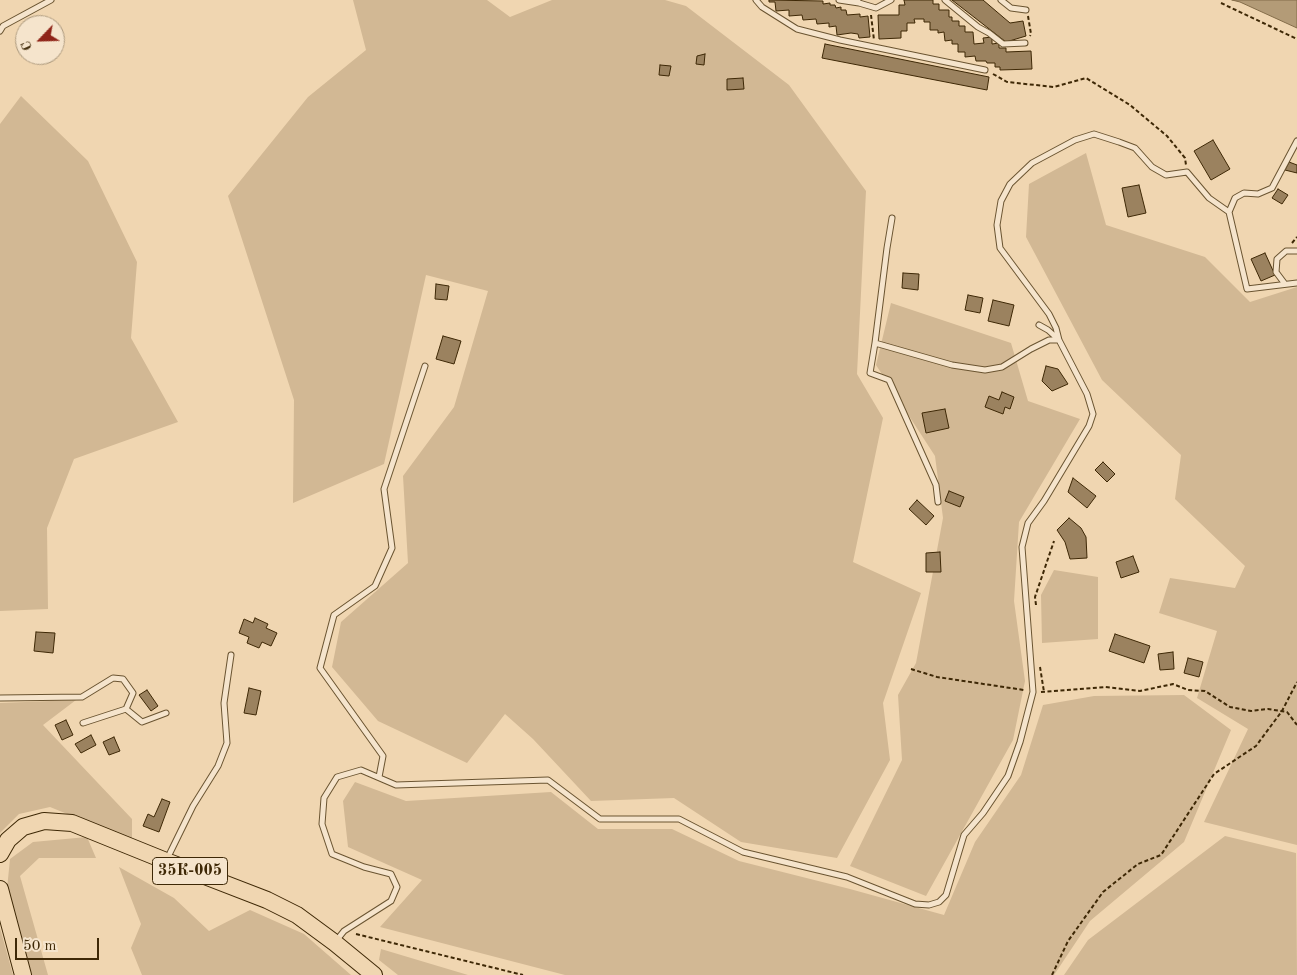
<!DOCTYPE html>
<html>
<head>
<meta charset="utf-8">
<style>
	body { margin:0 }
	#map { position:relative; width:1297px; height:975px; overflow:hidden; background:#f0d6b1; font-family:"Old Standard TT",serif }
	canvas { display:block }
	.north { position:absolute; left:15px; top:15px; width:50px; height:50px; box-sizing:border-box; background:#f5e4cc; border:1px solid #ac997d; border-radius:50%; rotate:246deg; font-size:14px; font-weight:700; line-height:20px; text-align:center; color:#3e2806 }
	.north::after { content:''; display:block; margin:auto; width:18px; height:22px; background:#8f2418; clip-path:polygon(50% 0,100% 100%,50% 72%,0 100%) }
	.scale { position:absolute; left:15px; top:938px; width:84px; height:22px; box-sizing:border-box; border:2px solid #3e2806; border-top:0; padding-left:6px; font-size:15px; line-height:18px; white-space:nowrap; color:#3e2806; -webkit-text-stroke:4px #f5e4cc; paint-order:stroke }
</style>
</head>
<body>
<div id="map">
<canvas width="1297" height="975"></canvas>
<div class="north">С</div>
<div class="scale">50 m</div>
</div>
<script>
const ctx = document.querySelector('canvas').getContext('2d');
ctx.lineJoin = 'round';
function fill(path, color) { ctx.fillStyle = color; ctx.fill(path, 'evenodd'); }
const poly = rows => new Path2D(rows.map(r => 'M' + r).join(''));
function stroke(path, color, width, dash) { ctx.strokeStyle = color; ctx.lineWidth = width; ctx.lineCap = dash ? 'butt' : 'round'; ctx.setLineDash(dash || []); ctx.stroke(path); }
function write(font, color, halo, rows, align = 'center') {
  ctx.font = font + ' "Old Standard TT",serif'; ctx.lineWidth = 4.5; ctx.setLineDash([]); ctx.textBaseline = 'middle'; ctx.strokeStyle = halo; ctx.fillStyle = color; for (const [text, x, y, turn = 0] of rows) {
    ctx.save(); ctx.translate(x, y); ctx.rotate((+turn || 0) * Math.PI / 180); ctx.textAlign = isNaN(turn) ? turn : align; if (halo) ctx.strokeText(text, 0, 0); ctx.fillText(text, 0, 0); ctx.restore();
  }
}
fill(poly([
	[353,0,487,0,510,17,552,0,665,0,686,6,789,85,866,191,857,374,883,418,853,562,921,593,883,703,890,760,837,858,741,842,674,798,591,801,533,739,505,714,467,763,378,721,332,667,341,622,408,563,403,476,454,407,488,291,426,275,384,464,293,503,294,400,228,196,308,97,366,50],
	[21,96,88,161,137,262,131,338,178,422,74,459,47,528,48,609,0,611,0,124],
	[1086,153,1106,225,1205,257,1250,302,1297,287,1297,845,1204,822,1248,729,1197,698,1217,631,1159,613,1170,578,1235,588,1245,566,1175,499,1181,455,1102,380,1026,237,1029,184],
	[891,303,1011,343,1028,401,1080,419,1019,522,1014,601,1025,681,1013,740,926,896,850,866,902,760,898,695,916,663,943,518,935,456,876,365],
	[1054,570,1098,577,1098,639,1042,643,1041,595],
	[1184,695,1231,730,1184,842,1090,921,1054,975,565,975,380,927,422,880,348,847,343,801,355,782,406,801,551,792,598,829,672,829,739,861,850,889,944,915,975,842,1021,775,1043,705,1094,696],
	[76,700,43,725,132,819,132,840,50,807,19,814,0,833,0,703],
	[1225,836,1296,853,1297,975,1064,975,1088,940],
	[87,837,96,858,39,858,20,876,48,975,32,975,7,889,10,859,33,842],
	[119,867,174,898,209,931,250,910,304,934,351,975,142,975,131,948,141,924],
	[0,928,13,975,0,975],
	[381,949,468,975,398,975,379,960]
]), '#d2b894');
const water = poly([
	[1232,0,1297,0,1297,28,1240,2,1232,0]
]);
fill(water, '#b39b77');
stroke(water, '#846d4a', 1);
const building = poly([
	[769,0,823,1,823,4,830,3,830,5,835,5,836,8,841,7,841,10,846,10,847,15,860,14,860,17,868,16,870,37,859,38,858,34,851,33,837,35,836,26,829,27,829,23,817,24,816,19,803,20,802,15,789,16,789,10,776,11,775,2,769,2,769,0],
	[904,0,933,0,933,4,939,4,939,10,949,10,949,17,952,17,952,21,959,21,959,26,965,26,965,32,973,32,974,44,984,43,983,38,992,37,992,44,999,43,999,48,1006,48,1006,52,1031,51,1032,69,1000,70,1000,67,995,67,995,63,987,63,986,61,976,61,975,56,965,57,965,52,958,52,958,44,952,44,952,40,945,41,944,32,938,33,938,30,930,30,930,22,924,22,924,19,914,19,915,23,907,23,907,31,901,31,901,38,879,39,878,15,899,15,899,5,905,5,904,0],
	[952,0,983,0,1010,23,1023,21,1026,36,1006,42,952,0],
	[825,44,989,77,987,90,822,58,825,44],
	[705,54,704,65,696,64,697,56,705,54],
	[660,65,671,66,669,76,659,75,660,65],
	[743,78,744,89,727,90,727,79,743,78],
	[1213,140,1230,169,1211,180,1194,151,1213,140],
	[1289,162,1297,165,1297,173,1285,170,1289,162],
	[1139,185,1146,213,1128,217,1122,188,1139,185],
	[1278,189,1288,195,1282,204,1272,198,1278,189],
	[1265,253,1275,275,1261,281,1251,259,1265,253],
	[903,273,919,274,918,290,902,288,903,273],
	[436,284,449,286,447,300,435,299,436,284],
	[968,295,983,298,980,313,965,310,968,295],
	[993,300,1014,305,1009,326,988,321,993,300],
	[443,336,461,341,454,364,436,359,443,336],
	[1046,366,1058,369,1068,384,1052,391,1042,381,1046,366],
	[1002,392,1014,397,1010,409,1005,407,1003,414,985,407,989,396,999,400,1002,392],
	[945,409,949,428,926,433,922,413,945,409],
	[1103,462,1115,474,1107,482,1095,470,1103,462],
	[1073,478,1096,496,1087,508,1068,492,1073,478],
	[949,491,964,497,960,507,945,501,949,491],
	[917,500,934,516,926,525,909,509,917,500],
	[1069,518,1081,528,1086,537,1087,558,1070,559,1065,542,1057,530,1069,518],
	[940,552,941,572,926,572,926,553,940,552],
	[1133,556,1139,572,1121,578,1116,562,1133,556],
	[255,618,268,624,266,628,277,633,271,646,262,642,259,648,247,643,249,637,239,633,244,619,253,623,255,618],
	[36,632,55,633,53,653,34,651,36,632],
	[1115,634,1150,646,1144,663,1109,651,1115,634],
	[1173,652,1174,669,1160,670,1158,654,1173,652],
	[1188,658,1203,662,1199,677,1184,673,1188,658],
	[249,688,261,691,256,715,244,713,249,688],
	[147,690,158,706,151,711,139,695,147,690],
	[66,720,73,735,62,740,55,725,66,720],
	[91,735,96,745,81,753,75,744,91,735],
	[114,737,120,751,109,755,103,742,114,737],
	[162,799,170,802,159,832,143,826,148,814,154,817,162,799]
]);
fill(building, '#9b825f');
stroke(building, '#3e2806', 1);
const service = poly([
	[756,0,762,7,797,29,840,40,985,70],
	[839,0,859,3],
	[857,0,859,3,876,8,891,0],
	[945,0,978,27,989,33,1003,44,1025,43],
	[1001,0,1011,8,1026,10],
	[0,31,3,26,51,0],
	[1229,212,1235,198,1244,193,1258,194,1272,188,1297,141],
	[1285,284,1276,272,1277,259,1286,251,1297,251],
	[1039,325,1048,330,1059,340],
	[875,343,887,248,892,218],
	[938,502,936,485,889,380,870,373,875,343,952,365,985,370,1002,367,1031,349,1049,340,1059,340],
	[0,698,82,697,113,678,123,679,133,693,126,709,83,723],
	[126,709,142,722,166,713],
	[379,777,383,756,320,668,334,615,375,586,392,548,384,489,425,366],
	[167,859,193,806,218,766,227,743,224,703,231,655],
	[336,941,344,931,391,901,397,887,391,874,364,867,332,854,322,824,324,798,337,777,361,770,396,785,548,780,600,819,679,819,743,852,847,877,915,904,929,905,939,902,946,895,964,835,983,813,1008,776,1020,742,1033,692,1022,547,1028,523,1044,501,1089,426,1093,414,1087,394,1059,340,1056,328,1049,314,1000,248,997,225,1001,201,1010,184,1032,163,1075,140,1094,134,1119,142,1135,148,1152,167,1166,175,1187,172,1209,198,1229,212,1247,289,1297,283]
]);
const primary = poly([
	[0,854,8,840,23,827,44,821,72,823,166,861,267,900,297,915,335,943,374,975],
	[0,889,23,975]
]);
stroke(service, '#6a5431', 7);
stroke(primary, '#3e2806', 18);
stroke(poly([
	[1221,3,1297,39],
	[871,15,874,40],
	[1028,16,1031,34,1030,36],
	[993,74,1007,82,1054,87,1086,78,1130,105,1167,136,1185,158,1186,165],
	[1292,243,1297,237],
	[1036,605,1035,597,1054,541],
	[1040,667,1044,692],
	[911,669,937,677,1024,690],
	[1041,692,1105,687,1140,691,1173,684,1188,690,1205,691,1230,707,1251,711,1268,709,1287,712,1297,725],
	[356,934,523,975],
	[1052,975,1068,941,1103,892,1138,864,1161,855,1214,774,1256,746,1282,711,1297,682]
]), '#3e2806', 2, [4, 2.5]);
stroke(service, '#f5e4cc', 5);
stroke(primary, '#f0d6b1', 16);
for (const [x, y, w] of [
	[190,871,75]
]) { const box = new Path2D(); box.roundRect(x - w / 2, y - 13.5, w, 27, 4); ctx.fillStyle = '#f5e4cc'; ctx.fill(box); stroke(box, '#3e2806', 1); }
write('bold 16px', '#3e2806', null, [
	["35К-005",190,871]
]);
</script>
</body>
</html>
